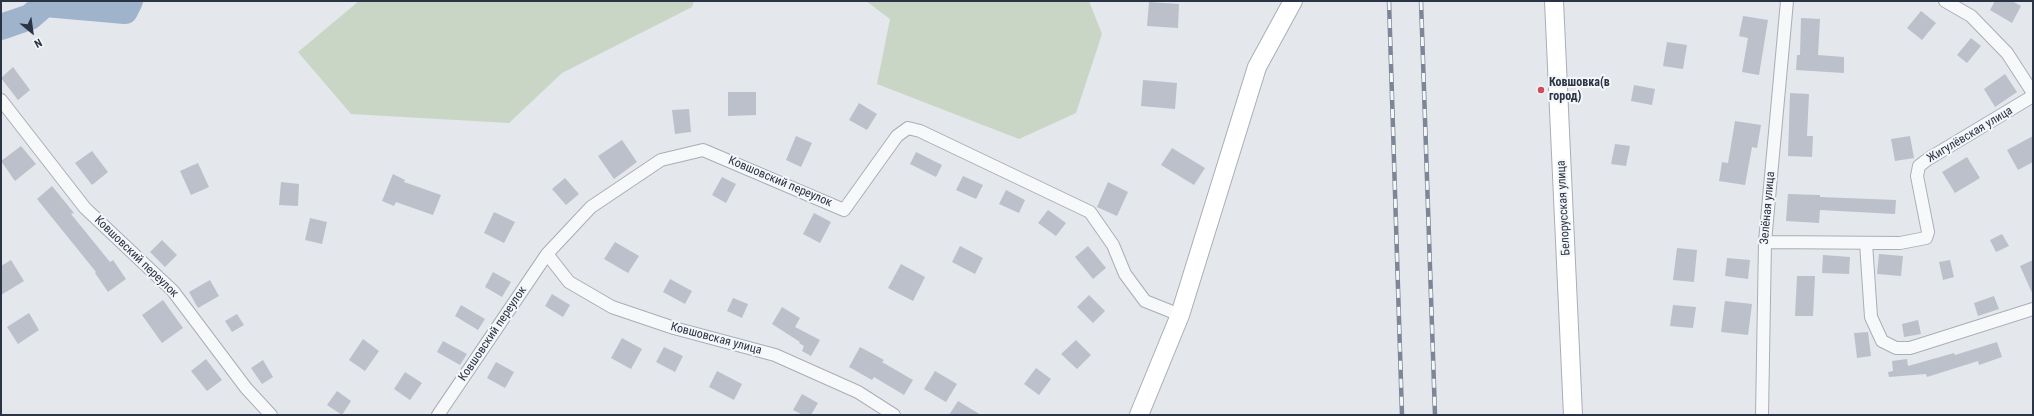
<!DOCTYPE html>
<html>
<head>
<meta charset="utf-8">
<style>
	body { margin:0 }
	#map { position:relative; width:2034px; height:416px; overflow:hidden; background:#e4e7ec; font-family:"Roboto Condensed",sans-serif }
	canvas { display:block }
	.frame { position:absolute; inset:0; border:2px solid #2b3445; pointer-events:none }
	.north { position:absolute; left:12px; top:12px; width:40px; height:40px; -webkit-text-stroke:3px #f4f6f9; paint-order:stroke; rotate:151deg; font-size:11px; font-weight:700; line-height:16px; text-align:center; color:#2b3445 }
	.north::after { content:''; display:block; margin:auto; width:14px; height:18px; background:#2b3445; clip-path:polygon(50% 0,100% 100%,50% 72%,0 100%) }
</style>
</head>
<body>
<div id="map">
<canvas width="2034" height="416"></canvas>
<div class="frame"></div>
<div class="north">N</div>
</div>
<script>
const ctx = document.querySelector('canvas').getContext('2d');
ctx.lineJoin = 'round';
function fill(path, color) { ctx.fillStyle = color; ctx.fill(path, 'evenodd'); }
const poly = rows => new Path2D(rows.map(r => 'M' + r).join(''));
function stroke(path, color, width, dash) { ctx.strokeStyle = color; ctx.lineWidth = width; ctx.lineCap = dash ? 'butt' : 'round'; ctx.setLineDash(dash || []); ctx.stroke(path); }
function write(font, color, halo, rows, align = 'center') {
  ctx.font = font + ' "Roboto Condensed",sans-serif'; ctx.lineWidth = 4; ctx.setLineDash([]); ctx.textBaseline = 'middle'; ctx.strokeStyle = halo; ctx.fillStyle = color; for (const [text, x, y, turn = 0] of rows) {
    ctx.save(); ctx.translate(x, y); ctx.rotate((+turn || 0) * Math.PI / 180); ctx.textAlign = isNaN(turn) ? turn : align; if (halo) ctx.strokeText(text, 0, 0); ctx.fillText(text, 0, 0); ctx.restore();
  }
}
fill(poly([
	[359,1,694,1,692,7,562,73,509,123,351,114,298,52],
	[866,1,1089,1,1102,34,1076,113,1019,139,877,84,890,19]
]), '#c9d6c5');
stroke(poly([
	[1,27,30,17,45,4,125,11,130,1]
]), '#9fb4cc', 26);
fill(poly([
	[1995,1,2012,1,2021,6,2012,23,1990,10],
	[1149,2,1179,4,1178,28,1147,26],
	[1921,11,1936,23,1922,40,1907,28],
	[1743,16,1768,20,1759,75,1742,72,1748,38,1739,36],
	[1801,18,1820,19,1818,55,1844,57,1844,73,1796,70,1797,55,1800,55],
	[1971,38,1981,46,1967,63,1957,55],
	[1667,42,1687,45,1683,69,1663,66],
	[13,67,30,90,18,100,1,78],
	[2005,74,2017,92,1995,107,1984,89],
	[1143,80,1177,83,1175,109,1141,106],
	[1634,85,1655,89,1652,105,1631,101],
	[728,92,756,92,756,115,728,116],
	[1790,93,1809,94,1807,136,1813,136,1812,157,1788,156],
	[859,103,877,114,867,130,849,120],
	[689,109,691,132,675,134,672,110],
	[1735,121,1761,125,1757,148,1752,147,1745,185,1719,181,1722,162,1728,163],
	[796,136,812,143,801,167,786,160],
	[1910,136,1914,158,1895,161,1891,139],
	[2033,136,2033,162,2018,170,2007,150],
	[622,140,637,162,614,179,598,156],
	[1615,144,1630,146,1626,166,1611,164],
	[21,146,36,164,15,181,1,161],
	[1172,148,1205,168,1194,185,1161,165],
	[92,151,108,172,92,185,75,163],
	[916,152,942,165,936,177,910,164],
	[1967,157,1980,178,1955,193,1942,172],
	[198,163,209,187,191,195,180,171],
	[393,174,405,180,404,182,441,195,433,215,396,202,394,206,382,201],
	[963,176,983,185,976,199,956,190],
	[722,177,736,184,726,203,712,195],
	[565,178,579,194,566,205,552,189],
	[281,182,299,184,298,206,279,205],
	[1108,182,1128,192,1117,216,1097,207],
	[52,186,74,213,71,214,110,262,113,260,126,279,108,292,95,273,96,272,37,199],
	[1006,190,1025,200,1019,213,999,204],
	[1788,194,1820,195,1820,197,1896,200,1895,214,1820,210,1819,223,1786,221],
	[1048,210,1066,223,1056,236,1038,223],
	[494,212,515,222,504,243,484,233],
	[814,213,831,222,820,243,803,234],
	[310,218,327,222,322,244,305,240],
	[2002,234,2009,246,1996,252,1990,240],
	[162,240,177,255,165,267,150,252],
	[615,242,639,256,628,273,604,259],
	[960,246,983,258,975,274,952,262],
	[1088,246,1106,268,1093,279,1075,257],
	[1677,248,1697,250,1694,282,1673,280],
	[1879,254,1903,256,1901,276,1877,274],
	[1823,255,1850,257,1849,274,1822,273],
	[1727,258,1750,260,1748,279,1725,276],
	[11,260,24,281,1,295,1,266],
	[1950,260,1954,277,1943,280,1939,262],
	[2033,260,2033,295,2020,266],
	[901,264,925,277,913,301,888,288],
	[493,272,511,282,502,297,485,287],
	[1797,276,1815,276,1813,316,1795,316],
	[670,279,692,291,685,304,663,292],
	[210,280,219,296,198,308,189,292],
	[552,294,570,305,563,317,545,306],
	[1089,295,1105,311,1093,323,1077,307],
	[1994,296,1999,309,1978,316,1974,303],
	[733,298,748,304,742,318,727,311],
	[163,300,183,328,162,343,142,315],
	[1725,301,1752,304,1748,335,1721,332],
	[461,305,485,319,478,330,455,316],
	[1673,305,1696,307,1693,328,1670,326],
	[782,307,800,318,795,327,820,340,811,356,802,351,804,346,799,343,800,342,772,324],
	[29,313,39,330,18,344,7,327],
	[237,314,244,325,232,332,225,321],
	[1918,320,1921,334,1904,337,1902,324],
	[1868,332,1871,356,1857,358,1854,333],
	[622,338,642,349,631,369,611,358],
	[363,339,379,351,365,371,349,360],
	[1076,340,1091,355,1077,369,1061,354],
	[443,341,467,354,460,365,437,352],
	[1997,342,2002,357,1979,365,1978,361,1927,377,1926,374,1889,377,1888,372,1893,371,1892,361,1907,359,1908,366,1954,353,1955,355],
	[664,347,683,356,675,372,656,362],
	[860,347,884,360,882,362,913,380,904,395,874,377,872,380,849,367],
	[206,359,222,380,207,391,191,371],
	[263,360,273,377,262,384,251,368],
	[496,362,514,372,505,388,487,378],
	[1036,368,1051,379,1039,395,1024,384],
	[717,371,742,384,734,400,709,387],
	[935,371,957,384,946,402,924,389],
	[405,372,422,383,410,400,394,389],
	[337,391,351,401,342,415,327,405],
	[802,394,818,403,811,415,803,415,793,410],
	[958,401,981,415,949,415]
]), '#bbc0ca');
const street = poly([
	[1945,1,1971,16,2007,53,2033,93],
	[1,100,85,208,173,291,246,388,271,415],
	[1765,242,1900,243,1926,238,1928,232,1917,176,1919,166,1928,159,2033,96],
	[1866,243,1871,317,1882,341,1896,348,1910,348,2033,309],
	[547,254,569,282,612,307,674,328,775,355,858,392,894,415],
	[438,415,547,254,591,207,661,160,703,150,844,210,897,136,908,128,920,131,1090,212,1113,245,1125,274,1145,301,1180,315],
	[1762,415,1765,242,1787,1]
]);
const secondary = poly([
	[1554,1,1573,415],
	[1139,415,1180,315,1257,67,1293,1]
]);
stroke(street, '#a9aeb7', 14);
stroke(secondary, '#a9aeb7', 20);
stroke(street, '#f7f8fa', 12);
stroke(secondary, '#fff', 18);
const rail = poly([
	[1389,1,1402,415],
	[1421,1,1435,415]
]);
stroke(rail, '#7d8696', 4.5);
stroke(rail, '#f4f6f9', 3, [9]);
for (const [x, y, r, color] of [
	[1541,90,4,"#d1495b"]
]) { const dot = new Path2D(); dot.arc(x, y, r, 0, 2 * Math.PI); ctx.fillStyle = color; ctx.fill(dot); stroke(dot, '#f4f6f9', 1.5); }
write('bold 12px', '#2b3445', '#f4f6f9', [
	["Ковшовка(в",1549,83],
	["город)",1549,97]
], 'left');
write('12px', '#2b3445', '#f4f6f9', [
	["Жигулёвская улица",1970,135,-31],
	["Ковшовский переулок",780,182,23],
	["Белорусская улица",1564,208,-93],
	["Зелёная улица",1768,208,-85],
	["Ковшовский переулок",136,257,44],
	["Ковшовский переулок",493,334,-56],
	["Ковшовская улица",716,339,15]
]);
</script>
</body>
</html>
